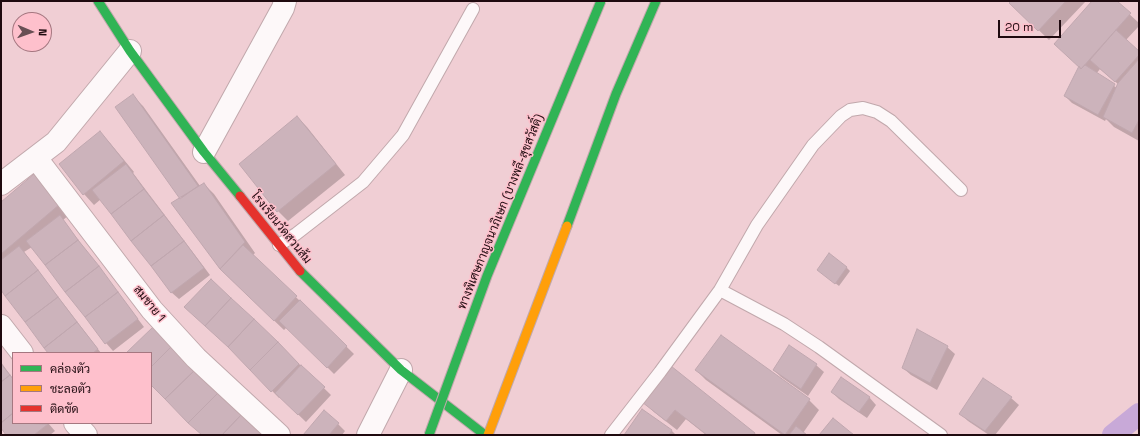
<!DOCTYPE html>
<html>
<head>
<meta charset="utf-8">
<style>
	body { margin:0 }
	#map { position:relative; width:1140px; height:436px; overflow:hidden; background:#f0ced4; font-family:"Space Grotesk",Sarabun,sans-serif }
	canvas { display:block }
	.frame { position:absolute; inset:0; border:2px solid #1f0a0f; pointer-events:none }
	.legend { position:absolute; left:12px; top:352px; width:140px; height:72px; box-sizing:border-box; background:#fec0cc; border:1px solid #a57780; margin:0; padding:5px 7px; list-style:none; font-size:12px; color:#1f0a0f }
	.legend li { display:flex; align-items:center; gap:8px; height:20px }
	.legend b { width:20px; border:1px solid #a57780 }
	.north { position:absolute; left:12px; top:12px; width:40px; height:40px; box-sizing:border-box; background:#fec0cc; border:1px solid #a57780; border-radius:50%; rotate:92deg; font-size:11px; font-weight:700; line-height:16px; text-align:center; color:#1f0a0f }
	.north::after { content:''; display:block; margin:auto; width:14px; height:18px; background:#684f54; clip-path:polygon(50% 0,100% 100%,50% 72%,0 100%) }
	.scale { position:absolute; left:998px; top:20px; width:63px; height:18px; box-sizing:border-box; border:2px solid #1f0a0f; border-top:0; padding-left:5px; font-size:12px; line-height:14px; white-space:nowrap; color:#1f0a0f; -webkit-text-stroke:3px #fec0cc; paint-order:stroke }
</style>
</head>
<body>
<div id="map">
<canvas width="1140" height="436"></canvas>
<div class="frame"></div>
<ul class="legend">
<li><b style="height:5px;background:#30b455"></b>คล่องตัว</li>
<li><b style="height:5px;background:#ff9f0a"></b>ชะลอตัว</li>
<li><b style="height:5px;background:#e5322d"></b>ติดขัด</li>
</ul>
<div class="north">N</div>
<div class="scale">20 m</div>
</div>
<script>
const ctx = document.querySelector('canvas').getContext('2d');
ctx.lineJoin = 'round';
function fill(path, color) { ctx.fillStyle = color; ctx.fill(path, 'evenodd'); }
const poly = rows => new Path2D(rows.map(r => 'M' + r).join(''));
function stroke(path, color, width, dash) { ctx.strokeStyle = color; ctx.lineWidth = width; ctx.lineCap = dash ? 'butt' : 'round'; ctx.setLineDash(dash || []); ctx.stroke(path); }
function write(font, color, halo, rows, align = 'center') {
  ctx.font = font + ' "Space Grotesk",Sarabun,sans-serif'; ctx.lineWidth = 3; ctx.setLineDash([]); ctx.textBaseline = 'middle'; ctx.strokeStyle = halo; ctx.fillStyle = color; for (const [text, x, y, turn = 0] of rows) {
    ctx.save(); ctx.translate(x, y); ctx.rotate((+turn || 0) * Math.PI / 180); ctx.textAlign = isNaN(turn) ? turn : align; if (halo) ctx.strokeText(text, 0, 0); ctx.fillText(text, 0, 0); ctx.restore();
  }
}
fill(poly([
	[1013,1,1086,1,1049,40,1021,13],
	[1094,1,1115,1,1139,23,1139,26,1126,40,1139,52,1139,141,1114,127,1106,119,1105,121,1072,103,1065,96,1080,67],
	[1100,69,1118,84,1117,88,1096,74],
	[133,96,143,106,200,186,204,184,214,194,255,253,253,255,354,354,334,374,287,327,284,330,220,269,173,204,182,199],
	[297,117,307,127,345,175,288,221,278,211],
	[100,133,110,143,134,172,133,173,210,275,179,299,171,292,101,199,94,205,84,194,60,164],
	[34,175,69,215,63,220,144,327,113,351,106,343,32,247,24,252,101,353,50,353,1,290,1,203],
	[846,267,850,271,839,286,818,270],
	[254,320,331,395,306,422,280,397,279,398,235,353],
	[721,336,809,400,819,410,803,433,806,435,782,435,706,380,696,370],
	[789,347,816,365,824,372,808,396,781,377,774,370],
	[947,347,955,354,937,390,911,375,903,368],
	[1,362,13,379,13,423,48,423,55,431,50,435,7,435,1,427],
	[671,368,755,435,706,435,686,419,677,430,654,412,644,402],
	[832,392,869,397,876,405,867,418,839,399],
	[1011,398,1019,405,995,435,989,435,968,421,961,414],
	[643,410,672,431,676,435,625,435],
	[338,424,345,431,342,435,304,435]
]), '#0003');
stroke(poly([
	[1113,435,1139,414]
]), '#c8a9d8', 22);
const building = poly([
	[1011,1,1066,1,1038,31,1009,3,1011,1],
	[1092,1,1117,1,1131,13,1081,69,1054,44,1092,1],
	[1116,30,1139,51,1139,55,1115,82,1090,60,1116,30],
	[1139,59,1139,120,1132,133,1103,117,1118,83,1139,59],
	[1085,65,1115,84,1098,115,1064,96,1079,66,1081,69,1085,65],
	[133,94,198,186,180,199,115,107,133,94],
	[297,116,336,164,277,212,239,164,297,116],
	[100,131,124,161,83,195,59,164,100,131],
	[126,164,144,189,111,214,92,190,126,164],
	[34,174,60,204,1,254,1,202,34,174],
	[204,183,245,242,220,269,171,203,204,183],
	[144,189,164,215,131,241,111,214,144,189],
	[60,215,78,240,45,265,26,241,60,215],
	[164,215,184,241,151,266,131,241,164,215],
	[78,240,99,266,65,292,45,265,78,240],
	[184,241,204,268,171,293,151,266,184,241],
	[243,245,297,296,274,321,220,269,243,245],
	[19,246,38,270,5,296,1,290,1,260,19,246],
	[829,253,847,267,835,284,817,270,829,253],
	[99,266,118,292,85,317,65,292,99,266],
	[38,270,58,297,25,322,5,296,38,270],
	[211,279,231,298,205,326,184,307,211,279],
	[118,292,138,319,105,344,85,317,118,292],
	[58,297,77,322,44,348,25,322,58,297],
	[231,298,254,319,228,347,205,326,231,298],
	[300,300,347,346,327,368,279,321,300,300],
	[254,319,278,342,250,370,228,347,254,319],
	[77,322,98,349,93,353,48,353,44,348,77,322],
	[153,327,173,345,151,367,151,353,126,353,153,327],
	[917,329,948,346,930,383,902,368,917,329],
	[721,335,810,399,785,435,695,370,721,335],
	[278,342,299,364,271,392,250,370,278,342],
	[173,345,196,369,165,399,151,385,151,367,173,345],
	[789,345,817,364,801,389,773,370,789,345],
	[1,364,10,375,1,382,1,364],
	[301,365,325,387,298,415,275,393,301,365],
	[671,366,755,433,754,435,707,435,675,410,666,421,642,402,671,366],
	[196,369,219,392,188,423,165,399,196,369],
	[10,375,13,379,13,413,1,423,1,382,10,375],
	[841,377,870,397,859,412,831,392,841,377],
	[983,378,1012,397,985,431,959,414,983,378],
	[219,392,241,415,222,435,202,435,188,423,219,392],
	[642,409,672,430,669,435,624,435,642,409],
	[324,410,339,423,329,435,303,435,324,410],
	[13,413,13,423,48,424,34,435,6,435,1,428,1,423,13,413],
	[241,415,263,435,222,435,241,415],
	[833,418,854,435,819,435,833,418],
	[796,426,807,435,789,435,796,426]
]);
fill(building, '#ccb3bb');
stroke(building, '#c0a7af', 1);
const lane = poly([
	[279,245,296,234,363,182,403,135,473,9],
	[720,290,784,324,819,347,941,435],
	[611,435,660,372,720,290,757,225,813,145,841,116,850,110,863,108,877,112,891,121,961,190]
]);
const street = poly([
	[204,152,283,8,285,1],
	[36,158,152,310,196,358,279,435],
	[1,184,56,142,130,51],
	[1,326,22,353],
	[75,423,86,435],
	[368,435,401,370]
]);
const fast = poly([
	[98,1,130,51,204,152,240,196],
	[567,226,616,94,656,1],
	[300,271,401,370,485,435]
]);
const slow = poly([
	[488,435,567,226]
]);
const jam = poly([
	[240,196,300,271]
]);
stroke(lane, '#c1a8ac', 14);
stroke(street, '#c1a8ac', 24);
stroke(fast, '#c1a8ac', 11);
stroke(slow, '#c1a8ac', 11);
stroke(jam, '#c1a8ac', 11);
stroke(lane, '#fdf8f9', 12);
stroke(street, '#fdf8f9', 22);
stroke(fast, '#30b455', 9);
stroke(slow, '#ff9f0a', 9);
stroke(jam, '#e5322d', 9);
const fastBridge = poly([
	[429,435,487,276,601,1]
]);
stroke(fastBridge, '#c1a8ac', 11, []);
stroke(fastBridge, '#30b455', 9);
write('12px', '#1f0a0f', '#fec0cc', [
	["ทางพิเศษกาญจนาภิเษก (บางพลี-สุขสวัสดิ์)",501,212,-68],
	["โรงเรียนวัดสวนส้ม",281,228,51],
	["สมชาย 1",149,304,51]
]);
</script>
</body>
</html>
